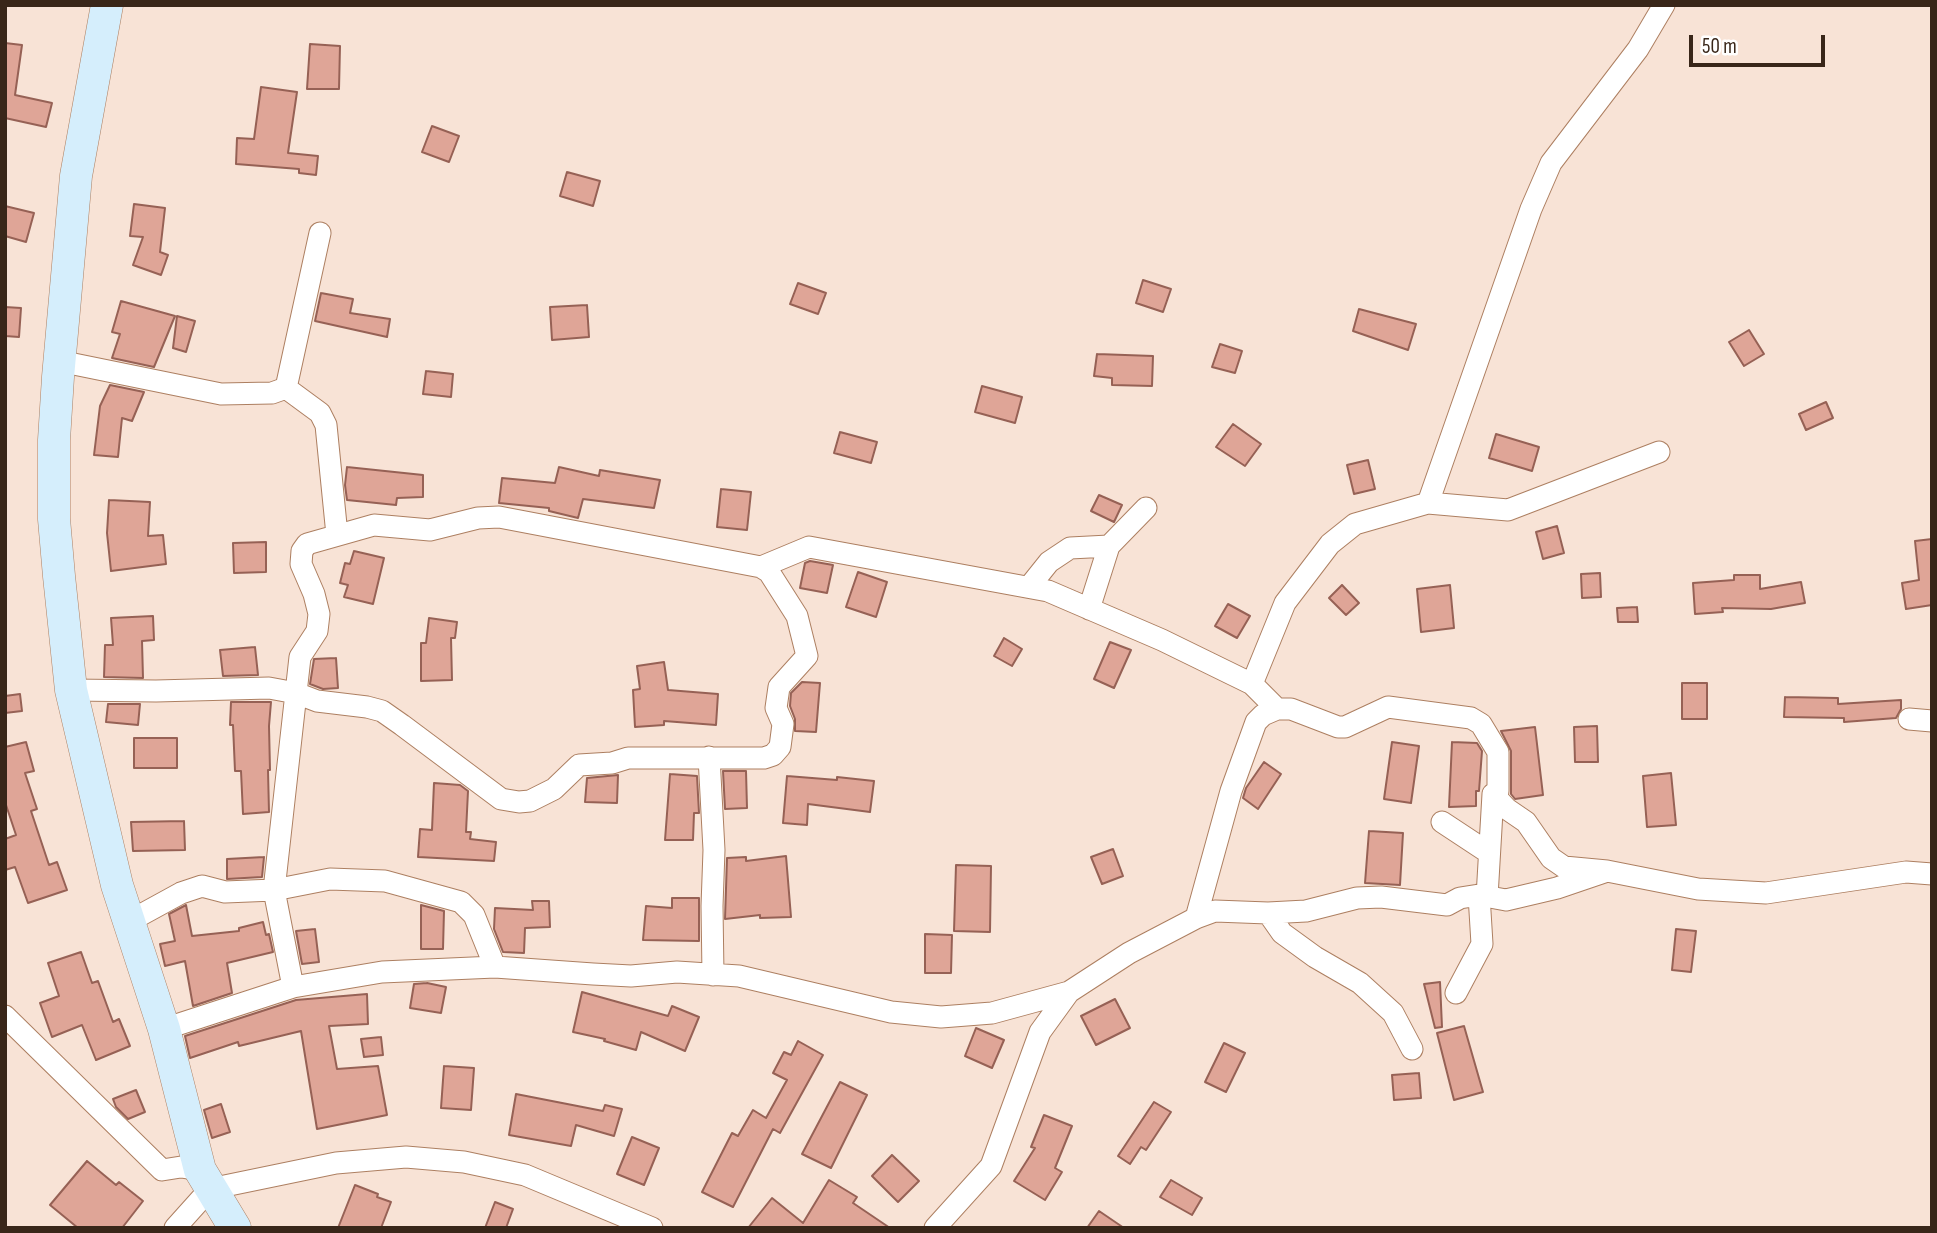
<!DOCTYPE html>
<html>
<head>
<meta charset="utf-8">
<style>
	body { margin:0 }
	#map { position:relative; width:1937px; height:1233px; overflow:hidden; background:#f8e3d6; font-family:"Sofia Sans Condensed",sans-serif }
	canvas { display:block }
	.frame { position:absolute; inset:0; border:7px solid #392619; pointer-events:none }
	.scale { position:absolute; left:1689px; top:35px; width:136px; height:32px; box-sizing:border-box; border:4px solid #392619; border-top:0; padding-left:9px; font-size:21px; line-height:24px; white-space:nowrap; color:#392619; -webkit-text-stroke:5px #fff; paint-order:stroke }
</style>
</head>
<body>
<div id="map">
<canvas width="1937" height="1233"></canvas>
<div class="frame"></div>
<div class="scale">50 m</div>
</div>
<script>
const ctx = document.querySelector('canvas').getContext('2d');
ctx.lineJoin = 'round';
function fill(path, color) { ctx.fillStyle = color; ctx.fill(path, 'evenodd'); }
const poly = rows => new Path2D(rows.map(r => 'M' + r).join(''));
function stroke(path, color, width, dash) { ctx.strokeStyle = color; ctx.lineWidth = width; ctx.lineCap = dash ? 'butt' : 'round'; ctx.setLineDash(dash || []); ctx.stroke(path); }
const building = poly([
	[5,43,22,45,15,95,52,103,46,127,5,118,5,43],
	[310,44,340,46,339,89,307,89,310,44],
	[261,87,297,92,288,153,318,156,316,175,299,173,299,169,236,164,237,138,254,139,261,87],
	[432,126,459,136,449,162,422,152,432,126],
	[567,172,600,181,593,206,560,196,567,172],
	[134,204,165,208,160,252,168,255,161,275,133,265,143,237,130,236,134,204],
	[5,206,34,213,26,242,5,236,5,206],
	[1143,280,1171,289,1163,312,1136,303,1143,280],
	[798,283,826,293,818,314,790,304,798,283],
	[321,293,353,299,350,313,390,319,387,337,315,321,321,293],
	[121,301,175,316,154,367,112,358,120,334,112,332,121,301],
	[587,305,589,337,552,340,550,307,587,305],
	[5,307,21,308,19,337,5,336,5,307],
	[1359,309,1416,324,1408,350,1353,331,1359,309],
	[177,316,195,321,186,352,173,348,177,316],
	[1749,330,1764,354,1744,366,1729,342,1749,330],
	[1220,344,1242,351,1235,373,1212,367,1220,344],
	[1097,354,1153,356,1152,386,1112,385,1112,378,1094,376,1097,354],
	[426,371,453,374,451,397,423,394,426,371],
	[110,385,144,392,132,421,122,418,118,457,94,455,100,406,110,385],
	[982,386,1022,397,1015,423,975,412,982,386],
	[1826,402,1833,418,1806,430,1799,414,1826,402],
	[1233,424,1261,444,1245,466,1216,447,1233,424],
	[840,432,877,442,871,463,834,453,840,432],
	[1496,434,1539,447,1532,471,1489,458,1496,434],
	[1368,460,1375,489,1354,494,1347,465,1368,460],
	[347,467,423,475,423,497,397,498,396,505,347,500,345,485,347,467],
	[559,467,599,476,600,470,660,480,654,508,583,499,578,518,549,511,549,508,499,503,502,478,555,483,559,467],
	[721,489,751,492,747,530,717,527,721,489],
	[1099,495,1122,505,1114,522,1091,511,1099,495],
	[109,500,150,502,148,536,163,535,166,564,111,571,107,533,109,500],
	[1557,526,1564,553,1543,559,1536,532,1557,526],
	[1932,539,1932,605,1906,609,1902,583,1919,580,1915,541,1932,539],
	[266,542,266,572,234,573,233,543,266,542],
	[354,551,384,558,373,604,344,597,348,585,340,583,345,563,350,564,354,551],
	[810,561,833,565,827,593,800,588,805,563,810,561],
	[858,572,887,582,876,617,846,607,858,572],
	[1600,573,1601,597,1582,598,1581,574,1600,573],
	[1734,575,1760,575,1760,589,1801,582,1805,603,1771,609,1722,608,1723,612,1695,614,1693,583,1734,580,1734,575],
	[1342,585,1359,603,1346,615,1329,598,1342,585],
	[1450,585,1454,628,1421,632,1417,589,1450,585],
	[1228,604,1250,616,1237,638,1215,626,1228,604],
	[1637,607,1638,622,1618,622,1617,608,1637,607],
	[153,616,154,640,142,641,143,678,104,677,105,645,113,645,111,618,153,616],
	[429,618,457,622,455,638,451,638,452,680,421,681,421,643,426,643,429,618],
	[1004,638,1022,649,1012,666,994,656,1004,638],
	[1110,642,1131,650,1114,688,1094,679,1110,642],
	[255,647,258,675,223,676,220,650,255,647],
	[336,658,338,688,323,689,310,684,314,659,336,658],
	[664,662,668,690,718,694,716,725,664,721,664,725,635,727,633,690,640,689,637,666,664,662],
	[802,682,820,683,816,732,795,731,795,719,790,706,791,693,802,682],
	[1682,683,1707,683,1707,719,1682,719,1682,683],
	[20,694,22,711,5,713,5,696,20,694],
	[1785,697,1838,698,1838,704,1901,700,1901,709,1896,718,1844,722,1844,718,1784,717,1785,697],
	[231,702,271,702,269,726,270,770,268,770,269,812,243,814,241,771,235,771,233,725,230,725,231,702],
	[108,704,140,704,138,725,106,722,108,704],
	[1597,726,1598,762,1575,762,1574,727,1597,726],
	[1535,727,1543,795,1515,799,1511,794,1511,751,1501,731,1535,727],
	[134,738,177,738,177,768,134,768,134,738],
	[26,742,34,771,25,773,37,809,31,811,49,865,57,862,67,890,28,903,15,867,5,870,5,839,16,835,5,802,5,747,26,742],
	[1392,742,1419,746,1411,803,1384,799,1392,742],
	[1452,742,1477,743,1482,751,1479,791,1476,791,1476,806,1449,807,1452,742],
	[1264,762,1281,774,1258,809,1243,798,1246,788,1264,762],
	[723,771,746,771,747,808,725,809,723,771],
	[1671,773,1676,825,1647,827,1643,776,1671,773],
	[670,774,697,776,699,813,694,813,693,840,665,840,670,774],
	[618,775,617,803,585,802,587,778,618,775],
	[787,776,837,780,837,777,874,781,870,812,808,804,807,825,783,823,787,776],
	[434,783,460,785,468,791,466,832,471,832,470,839,496,842,494,861,418,857,420,829,432,830,434,783],
	[184,821,185,850,133,851,131,822,184,821],
	[1369,831,1403,833,1400,885,1365,883,1369,831],
	[1113,849,1123,876,1102,884,1091,857,1113,849],
	[786,856,791,917,760,918,760,915,725,919,727,858,746,857,746,861,786,856],
	[264,857,262,877,227,879,227,859,264,857],
	[956,865,991,866,990,932,954,931,956,865],
	[672,898,699,898,699,941,643,940,646,906,672,908,672,898],
	[532,901,549,901,550,927,525,928,524,953,503,952,494,929,495,908,533,910,532,901],
	[186,905,192,936,239,931,239,928,263,922,266,935,269,934,273,952,227,963,232,993,193,1006,185,961,165,966,160,944,175,941,169,914,186,905],
	[421,905,444,911,443,949,421,949,421,905],
	[315,929,319,962,302,964,296,931,315,929],
	[1676,929,1696,931,1691,972,1672,970,1676,929],
	[925,934,952,935,951,973,925,973,925,934],
	[81,952,92,983,98,981,113,1022,119,1019,130,1046,96,1060,82,1025,52,1037,40,1003,59,996,48,963,81,952],
	[1440,982,1442,1027,1435,1028,1424,984,1440,982],
	[427,983,446,987,441,1013,410,1008,414,984,427,983],
	[582,992,668,1016,672,1006,699,1017,685,1051,641,1032,636,1050,604,1041,605,1039,573,1032,582,992],
	[367,994,368,1024,329,1026,337,1069,378,1066,387,1115,317,1129,301,1031,239,1046,238,1042,190,1058,185,1036,296,1000,367,994],
	[1115,999,1130,1028,1096,1045,1081,1016,1115,999],
	[1464,1026,1483,1092,1454,1100,1437,1033,1464,1026],
	[976,1028,1004,1040,992,1068,965,1056,976,1028],
	[381,1037,383,1055,364,1057,361,1039,381,1037],
	[798,1041,823,1055,780,1133,773,1129,733,1207,702,1192,732,1133,738,1136,753,1110,766,1118,787,1080,773,1073,784,1052,791,1055,798,1041],
	[1224,1043,1245,1053,1226,1092,1205,1082,1224,1043],
	[444,1066,474,1068,471,1110,441,1108,444,1066],
	[1419,1073,1421,1098,1394,1100,1392,1075,1419,1073],
	[840,1082,867,1095,831,1168,802,1154,840,1082],
	[136,1090,145,1112,128,1119,116,1107,113,1099,136,1090],
	[516,1094,603,1111,605,1105,622,1109,614,1136,576,1125,571,1146,509,1135,516,1094],
	[1154,1102,1171,1112,1146,1150,1141,1147,1130,1164,1118,1156,1154,1102],
	[221,1104,230,1132,212,1138,204,1110,221,1104],
	[1044,1115,1072,1126,1055,1168,1062,1172,1045,1200,1014,1181,1035,1148,1031,1147,1044,1115],
	[632,1137,659,1148,644,1185,617,1174,632,1137],
	[892,1155,919,1181,898,1202,872,1176,892,1155],
	[87,1161,116,1185,119,1182,143,1201,122,1228,78,1228,50,1205,87,1161],
	[829,1180,857,1197,853,1203,890,1228,748,1228,772,1198,803,1223,829,1180],
	[1171,1180,1202,1198,1192,1215,1160,1197,1171,1180],
	[355,1185,378,1194,377,1197,391,1202,381,1228,338,1228,355,1185],
	[495,1202,513,1209,506,1228,485,1228,495,1202],
	[1099,1211,1124,1228,1087,1228,1099,1211]
]);
fill(building, '#dfa597');
stroke(building, '#966155', 2);
const street = poly([
	[59,361,221,394,272,393,286,388],
	[286,388,320,413,326,425,337,535],
	[286,388,320,233],
	[1428,503,1531,209,1551,163,1638,49,1664,5],
	[761,567,809,547,1048,591,1162,640,1252,684,1277,709],
	[1029,587,1049,562,1070,548,1109,546,1146,508],
	[1089,609,1109,546],
	[1252,684,1285,603,1330,544,1355,524,1428,503,1508,510,1659,452],
	[71,690,156,691,269,688,296,693,317,701,367,707,382,711,402,725,501,799,519,802,530,801,554,789,579,765,612,763,628,758,764,758,773,755,780,747,783,724,776,708,779,687,807,656,797,616,769,572,761,567,499,517,478,518,430,530,374,525,307,544,302,551,301,564,314,594,319,614,317,631,300,657,296,693,274,890,293,987],
	[1909,719,1932,721],
	[709,757,714,850,712,906,713,975],
	[1442,822,1489,853],
	[1487,897,1493,794],
	[1268,913,1282,933,1315,957,1360,983,1393,1013,1412,1049],
	[1196,918,1231,791,1256,722,1263,715,1277,709,1291,709,1338,727,1345,727,1388,707,1471,718,1481,724,1498,752,1498,791,1493,794,1507,809,1526,822,1551,858,1564,867,1607,871,1698,889,1766,893,1906,872,1932,874],
	[128,922,181,893,202,886,225,892,274,890,330,879,385,881,461,902,474,915,495,967],
	[1456,993,1482,944,1479,895],
	[5,1016,162,1170,181,1167,200,1170],
	[164,1029,293,987,382,972,495,967,593,974,631,976,677,972,739,976,891,1012,941,1017,992,1013,1069,992,1129,953,1196,918,1215,911,1268,913,1306,911,1357,898,1381,897,1447,905,1460,898,1479,895,1506,900,1557,888,1607,871],
	[175,1228,210,1189,336,1163,406,1157,464,1162,525,1175,652,1228],
	[935,1228,991,1166,1040,1032,1069,992]
]);
const secondary = poly([
	[107,5,76,176,58,377,54,440,54,519,59,576,71,690,117,885,164,1029,200,1170,235,1228]
]);
stroke(street, '#ad7f61', 23);
stroke(secondary, '#ad7f61', 33);
stroke(street, '#fff', 21);
stroke(secondary, '#d5eefc', 32);
</script>
</body>
</html>
